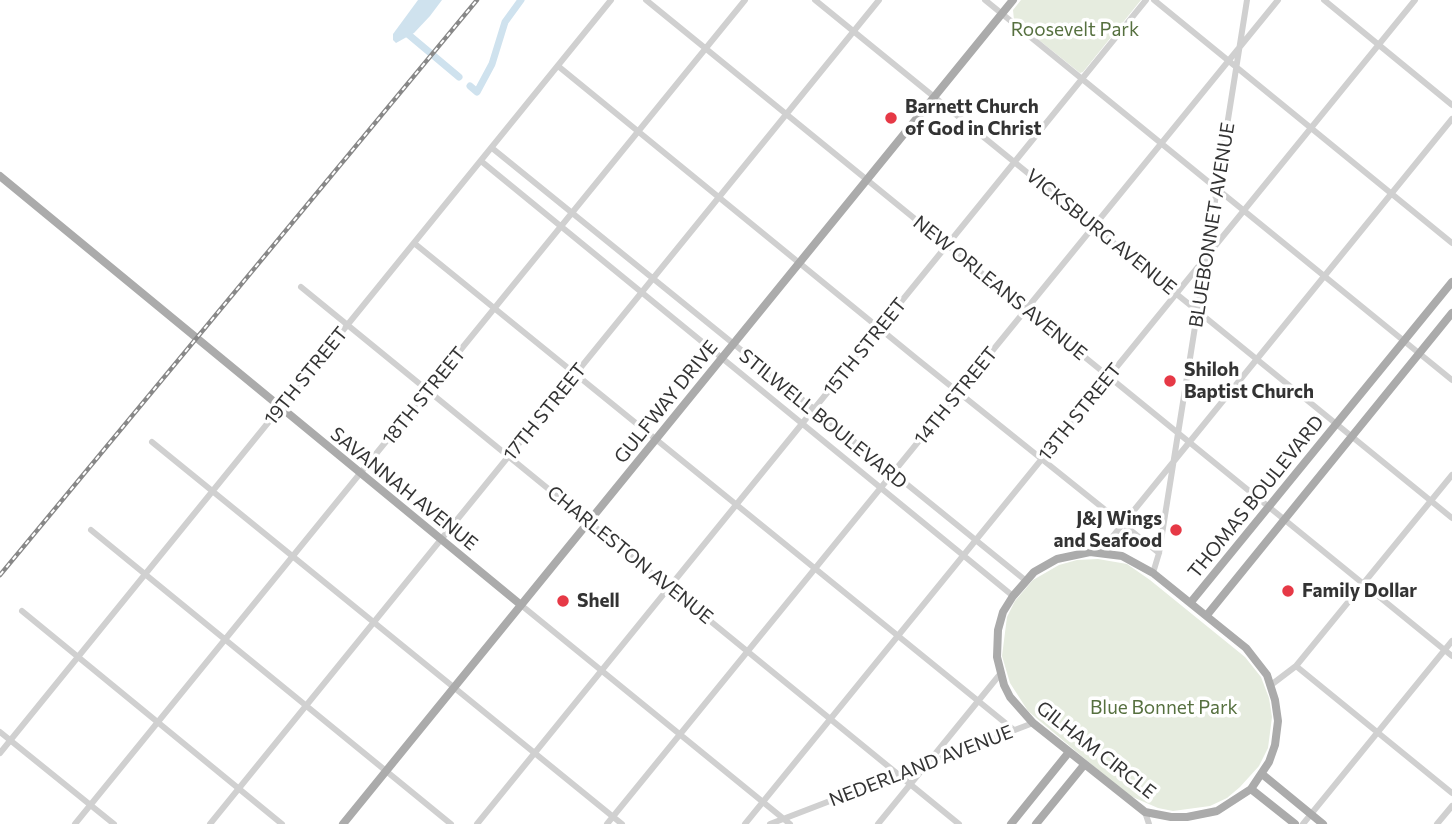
<!DOCTYPE html>
<html>
<head>
<meta charset="utf-8">
<style>
	body { margin:0 }
	canvas { display:block; background:#fff }
</style>
</head>
<body>
<canvas width="1452" height="824"></canvas>
<script>
const ctx = document.querySelector('canvas').getContext('2d');
ctx.lineJoin = 'round';
function fill(path, color) { ctx.fillStyle = color; ctx.fill(path, 'evenodd'); }
const poly = rows => new Path2D(rows.map(r => 'M' + r).join(''));
function stroke(path, color, width, dash) { ctx.strokeStyle = color; ctx.lineWidth = width; ctx.lineCap = dash ? 'butt' : 'round'; ctx.setLineDash(dash || []); ctx.stroke(path); }
function write(font, color, halo, rows, align = 'center') {
  ctx.font = font + ' Commissioner,sans-serif'; ctx.lineWidth = 7; ctx.setLineDash([]); ctx.textBaseline = 'middle'; ctx.strokeStyle = halo; ctx.fillStyle = color; for (const [text, x, y, turn = 0] of rows) {
    ctx.save(); ctx.translate(x, y); ctx.rotate((+turn || 0) * Math.PI / 180); ctx.textAlign = isNaN(turn) ? turn : align; if (halo) ctx.strokeText(text, 0, 0); ctx.fillText(text, 0, 0); ctx.restore();
  }
}
fill(poly([
	[1021,0,1141,0,1083,72,1080,73,1014,20,1013,10],
	[1098,559,1127,564,1150,580,1245,657,1261,677,1269,698,1272,717,1268,748,1259,766,1240,787,1227,798,1210,806,1173,811,1158,808,1128,795,1028,711,1010,683,1002,656,1007,617,1015,601,1033,580,1059,565,1077,560]
]), '#e6ecdf');
fill(poly([
	[418,0,442,0,430,16,414,33,396,43,393,40,393,34]
]), '#cfe2ee');
stroke(poly([
	[403,30,459,77],
	[470,86,477,92,492,64,505,22,521,0]
]), '#cfe2ee', 7);
stroke(poly([
	[646,0,1452,656],
	[815,0,1452,518],
	[985,0,1452,380],
	[1154,0,1452,243],
	[1324,0,1452,105],
	[558,66,917,359,1159,553],
	[492,148,1025,580],
	[481,161,1013,596],
	[414,243,1014,730],
	[301,287,959,824],
	[152,442,622,824],
	[91,530,451,824],
	[1102,553,1105,546,1452,119],
	[1153,573,1159,553,1247,0],
	[521,605,790,824],
	[22,611,282,824],
	[1296,666,1452,793],
	[1271,685,1296,666,1452,475],
	[0,732,114,824],
	[0,753,611,0],
	[1145,812,1149,824],
	[75,824,745,0],
	[210,824,879,0],
	[477,824,1146,0],
	[607,824,1278,0],
	[745,824,1415,0],
	[770,824,1033,723],
	[878,824,1001,673],
	[1303,824,1452,641],
	[1437,824,1452,806]
]), '#d0d0d0', 6);
stroke(poly([
	[0,176,521,605],
	[1090,552,1122,556,1153,573,1246,648,1267,675,1275,700,1278,721,1275,745,1269,762,1251,789,1217,811,1187,817,1171,817,1145,812,1033,723,1010,697,1004,685,997,657,998,630,1003,612,1013,596,1034,572,1057,559,1090,552],
	[1191,602,1452,282],
	[1207,615,1452,313],
	[1262,774,1323,824],
	[1251,789,1295,824],
	[343,824,1013,0],
	[1011,824,1069,752],
	[1036,824,1084,765]
]), '#ababab', 8);
const rail = poly([
	[0,575,477,0]
]);
stroke(rail, '#888', 4.5);
stroke(rail, '#fff', 2, [5]);
for (const [x, y, r, color] of [
	[891,118,7,"#e63946"],
	[1170,381,7,"#e63946"],
	[1176,530,7,"#e63946"],
	[1288,591,7,"#e63946"],
	[563,601,7,"#e63946"]
]) { const dot = new Path2D(); dot.arc(x, y, r, 0, 2 * Math.PI); ctx.fillStyle = color; ctx.fill(dot); stroke(dot, '#fff', 2.5); }
write('19px', '#56703f', '#fff', [
	["Roosevelt Park",1075,30],
	["Blue Bonnet Park",1164,708]
]);
write('bold 19px', '#333', '#fff', [
	["Barnett Church",905,107],
	["of God in Christ",905,129],
	["Shiloh",1184,370],
	["Baptist Church",1184,392],
	["J&J Wings",1162,519,"right"],
	["and Seafood",1162,541,"right"],
	["Family Dollar",1302,591],
	["Shell",577,601]
], 'left');
write('19px', '#333', '#fff', [
	["BLUEBONNET AVENUE",1212,225,-81],
	["VICKSBURG AVENUE",1101,232,39],
	["NEW ORLEANS AVENUE",1000,288,39],
	["15TH STREET",865,347,-51],
	["19TH STREET",306,376,-51],
	["18TH STREET",424,396,-51],
	["14TH STREET",956,396,-51],
	["GULFWAY DRIVE",666,402,-51],
	["17TH STREET",545,412,-51],
	["13TH STREET",1080,412,-51],
	["STILWELL BOULEVARD",823,419,39],
	["SAVANNAH AVENUE",404,489,39],
	["THOMAS BOULEVARD",1256,497,-51],
	["CHARLESTON AVENUE",630,555,39],
	["GILHAM CIRCLE",1096,750,38],
	["NEDERLAND AVENUE",921,766,-21]
]);
</script>
</body>
</html>
